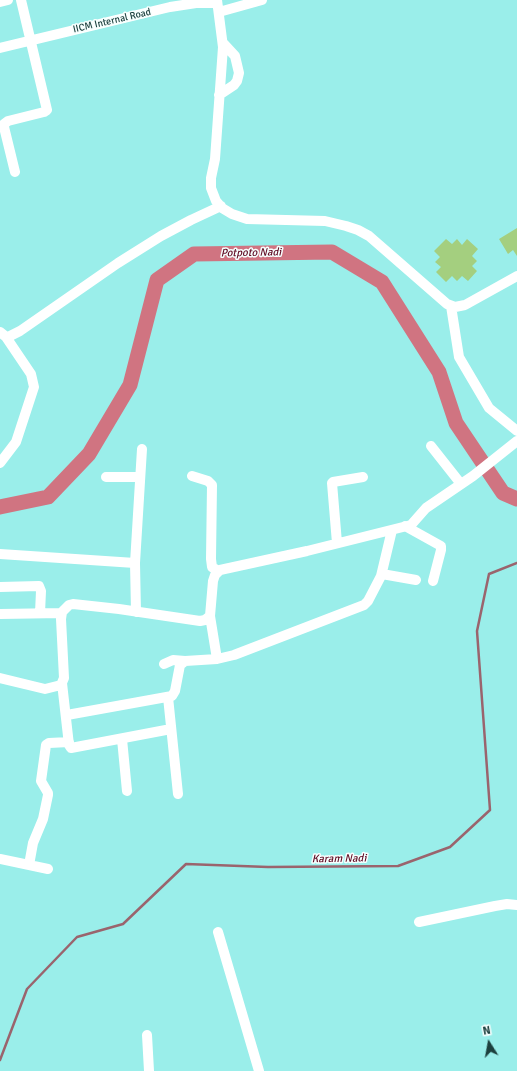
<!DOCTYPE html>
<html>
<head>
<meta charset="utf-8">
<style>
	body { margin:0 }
	#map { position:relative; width:517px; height:1071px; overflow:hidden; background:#9aeeea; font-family:Signika,sans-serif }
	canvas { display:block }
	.north { position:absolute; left:469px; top:1023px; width:40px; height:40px; -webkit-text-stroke:3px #f7fffe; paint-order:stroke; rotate:349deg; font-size:11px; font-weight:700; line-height:16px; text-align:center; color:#1c403e }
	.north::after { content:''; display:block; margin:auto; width:14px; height:18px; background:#1c403e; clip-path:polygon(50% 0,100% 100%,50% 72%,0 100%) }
</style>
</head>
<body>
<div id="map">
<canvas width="517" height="1071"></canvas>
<div class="north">N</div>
</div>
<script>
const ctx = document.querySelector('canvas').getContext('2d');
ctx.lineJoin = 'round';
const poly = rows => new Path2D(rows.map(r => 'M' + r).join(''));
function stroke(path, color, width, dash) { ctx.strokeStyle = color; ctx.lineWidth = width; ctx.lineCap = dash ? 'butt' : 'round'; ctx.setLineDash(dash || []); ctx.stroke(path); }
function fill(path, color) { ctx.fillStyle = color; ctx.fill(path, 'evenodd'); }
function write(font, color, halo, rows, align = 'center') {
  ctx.font = font + ' Signika,sans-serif'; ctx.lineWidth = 3; ctx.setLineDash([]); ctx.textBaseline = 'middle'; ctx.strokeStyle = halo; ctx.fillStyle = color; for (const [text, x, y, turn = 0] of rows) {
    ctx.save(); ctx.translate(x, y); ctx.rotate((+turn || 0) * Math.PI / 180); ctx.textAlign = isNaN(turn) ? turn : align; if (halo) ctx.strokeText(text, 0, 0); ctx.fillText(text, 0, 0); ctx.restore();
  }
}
stroke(poly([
	[0,1060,27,989,77,937,123,924,186,864,268,867,398,866,450,847,490,810,477,631,489,574,517,563]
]), '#9a646d', 2.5);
stroke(poly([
	[0,507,48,497,89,454,130,385,157,280,194,254,332,252,382,282,439,372,456,423,503,493,517,499]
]), '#d07481', 15);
fill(poly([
	[517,228,517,256,513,250,508,254,499,239],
	[446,239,452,244,457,239,462,245,467,239,478,249,472,256,477,261,472,266,477,271,468,281,462,276,457,281,452,276,446,282,436,272,441,267,435,262,440,257,434,251]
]), '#a4cf7f');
stroke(poly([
	[217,0,223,47,215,159,211,178,211,188,216,201,222,208,232,214,247,219,325,221,346,226,358,230,369,236,447,304,455,307,465,305,517,276],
	[0,2,8,0],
	[219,12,262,0],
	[0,48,170,7,196,3,217,3],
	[219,95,234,85,237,81,239,73,235,56,223,43],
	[15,172,4,127,4,124,8,121,44,112,47,110,21,0],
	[451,306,459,357,489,408,517,431],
	[0,332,5,336,8,337,20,331,118,263,161,236,191,220,221,206],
	[431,446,461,484],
	[0,463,16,442,34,387,31,374,6,337],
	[192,476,208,481,212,485,211,559,212,567,218,571],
	[106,477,140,477],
	[405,526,441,546,441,550,433,581],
	[337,543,332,483,333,482,363,477],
	[0,554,135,563],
	[382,574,416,580],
	[0,587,39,586,41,591,40,613],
	[136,612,135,563,142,449],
	[0,614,62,613],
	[210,616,217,659],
	[164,664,173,660,185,661],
	[0,678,45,689,61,685,64,678,61,619,62,612,69,605,73,604,119,609,200,621,205,620,210,616,213,581,215,575,220,570,307,551,411,525,426,508,473,476,517,441],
	[62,683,69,745,71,748,171,729],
	[168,697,178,794],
	[67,715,172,696,175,691,180,665,185,661,217,659,234,655,364,605,368,601,381,576,392,530],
	[122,739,127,791],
	[0,859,48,869],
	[29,865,33,843,43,819,48,795,48,793,41,781,46,745,49,743,69,742],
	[419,922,495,906,507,904,517,905],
	[218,932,259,1071],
	[147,1035,149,1071]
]), '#fff', 10);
write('10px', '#1c403e', '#f7fffe', [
	["IICM Internal Road",112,21,-13]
]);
write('italic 11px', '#600b23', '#f7fffe', [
	["Potpoto Nadi",251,253,-1],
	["Karam Nadi",339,859,-1]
]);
</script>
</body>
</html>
